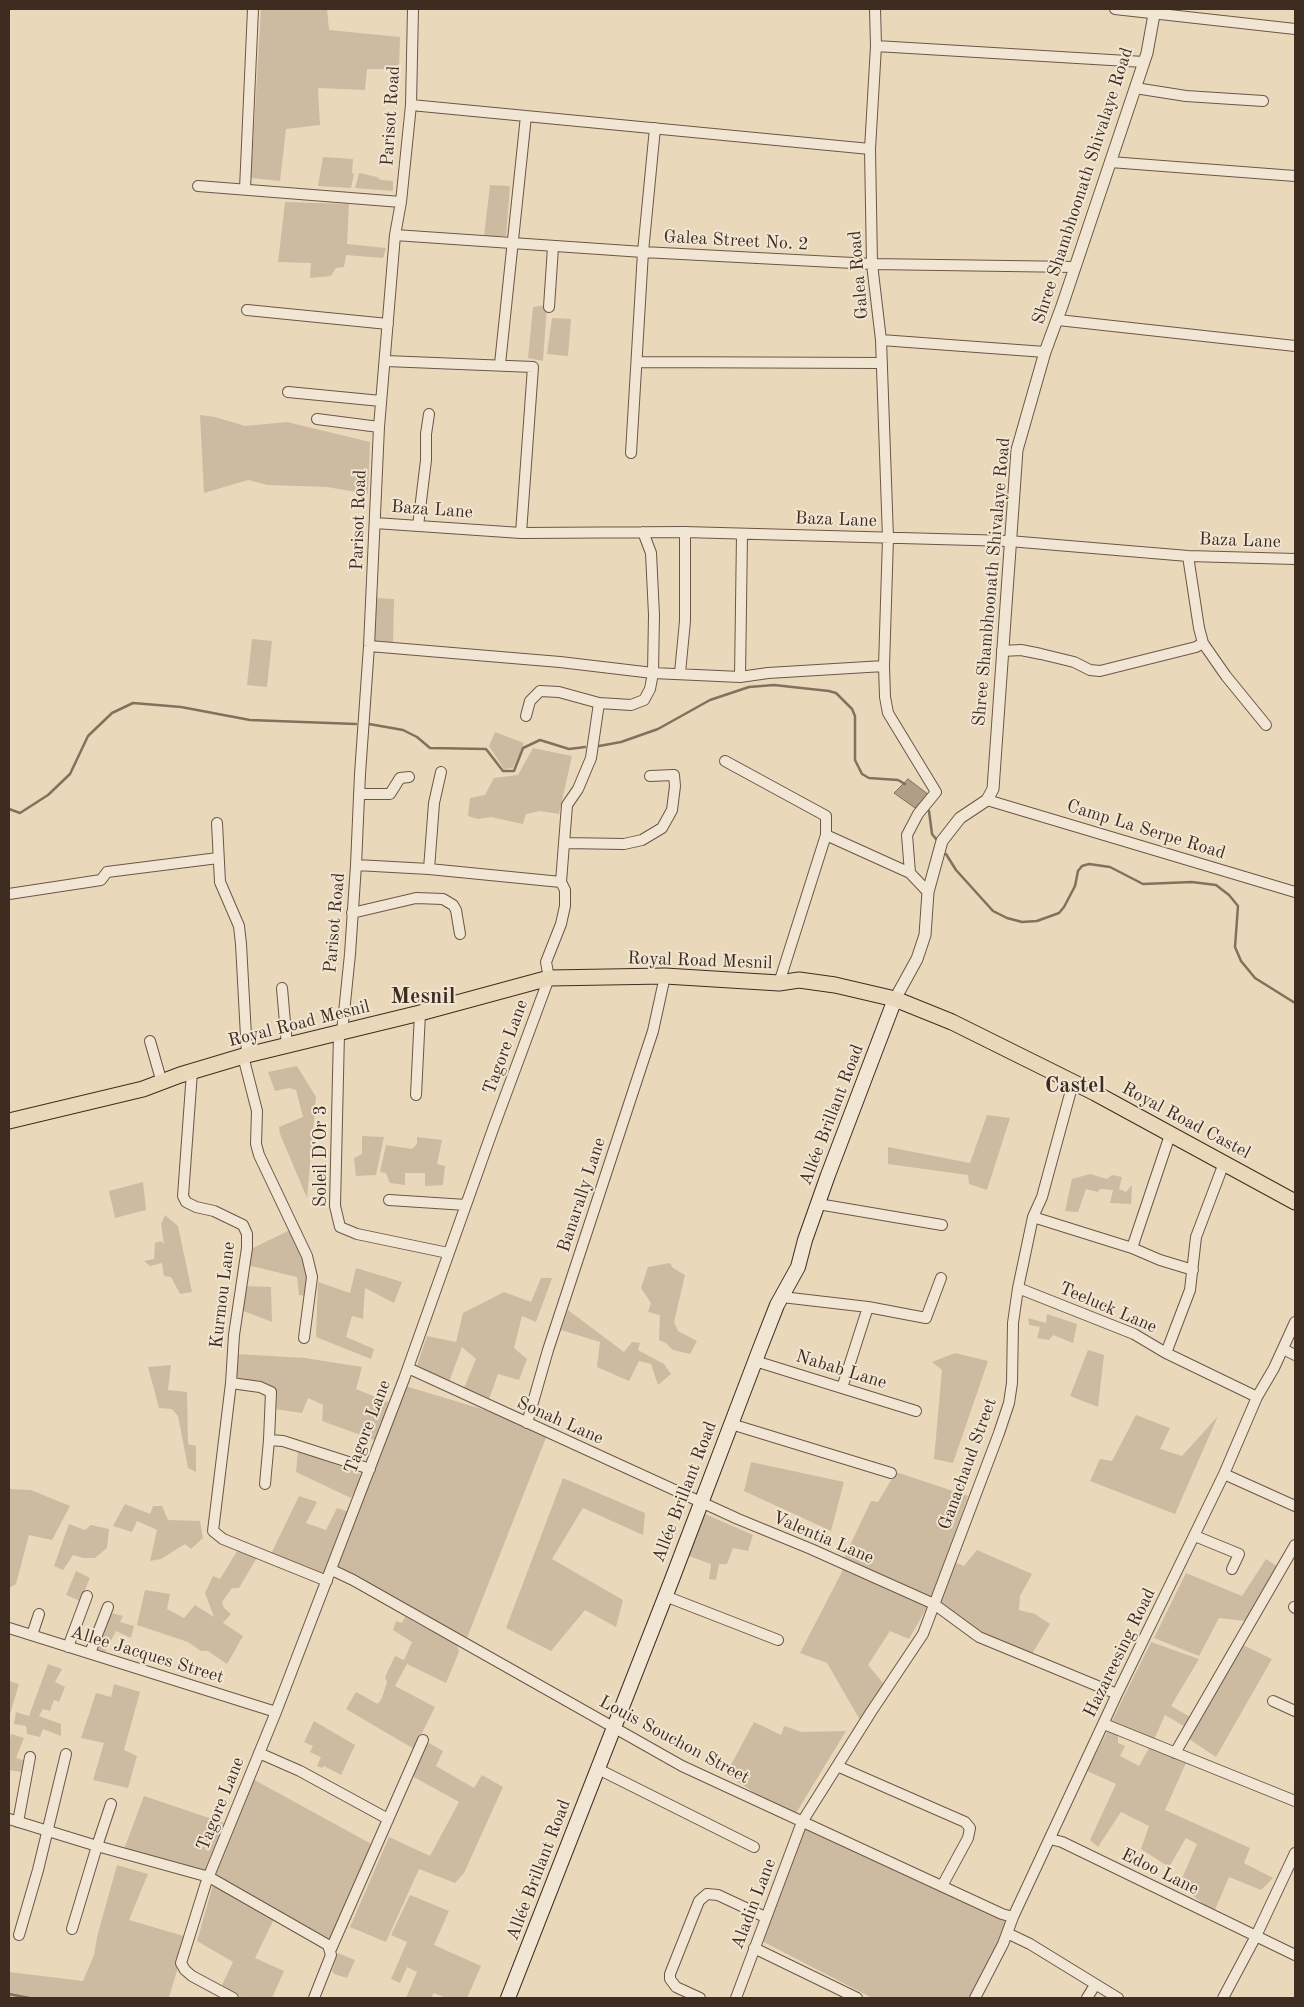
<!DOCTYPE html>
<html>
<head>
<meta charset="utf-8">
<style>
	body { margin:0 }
	#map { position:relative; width:1304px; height:2007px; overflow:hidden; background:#ead8bb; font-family:"Old Standard TT",serif }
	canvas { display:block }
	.frame { position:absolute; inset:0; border:10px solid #3f2c20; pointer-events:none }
</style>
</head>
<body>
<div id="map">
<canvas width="1304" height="2007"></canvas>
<div class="frame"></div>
</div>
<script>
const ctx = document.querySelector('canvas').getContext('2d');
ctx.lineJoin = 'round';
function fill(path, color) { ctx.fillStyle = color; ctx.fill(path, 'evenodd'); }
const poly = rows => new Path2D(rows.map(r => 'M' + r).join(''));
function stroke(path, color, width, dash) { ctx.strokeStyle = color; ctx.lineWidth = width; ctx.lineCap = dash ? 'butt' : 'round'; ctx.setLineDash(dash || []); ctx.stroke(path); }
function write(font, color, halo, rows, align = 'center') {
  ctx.font = font + ' "Old Standard TT",serif'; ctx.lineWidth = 4; ctx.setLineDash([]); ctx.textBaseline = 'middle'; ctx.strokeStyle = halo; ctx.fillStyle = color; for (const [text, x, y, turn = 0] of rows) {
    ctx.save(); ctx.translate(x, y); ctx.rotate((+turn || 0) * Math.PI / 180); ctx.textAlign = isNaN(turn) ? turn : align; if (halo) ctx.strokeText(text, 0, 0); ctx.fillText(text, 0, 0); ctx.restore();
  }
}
fill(poly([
	[261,9,327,9,329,30,400,37,399,69,367,69,365,90,318,88,320,125,286,129,280,181,251,178],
	[323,157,353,159,352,173,354,174,351,188,318,186],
	[359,173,377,177,381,180,393,181,393,191,355,188],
	[490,185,510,186,506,236,484,236],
	[285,202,349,204,347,244,386,248,383,258,346,255,344,267,336,268,331,276,310,278,311,263,278,262],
	[547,305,543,361,528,358,533,307],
	[552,318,571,319,568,356,547,354],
	[200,415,215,417,245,426,287,422,370,442,368,494,327,487,268,485,248,480,204,493],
	[376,598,394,599,393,644,371,645],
	[252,639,272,641,267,687,247,685],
	[495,732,524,743,513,768,504,769,489,746],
	[533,748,572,756,559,814,540,811,526,814,523,824,491,817,478,819,468,816,470,798,485,795,494,778,518,775],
	[297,1066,316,1097,307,1198,280,1134,279,1127,303,1117,296,1090,289,1088,275,1091,268,1072],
	[987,1115,1010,1118,987,1190,969,1184,968,1175,888,1164,888,1147,970,1163],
	[362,1136,384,1137,376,1175,356,1176,354,1158,362,1154],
	[417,1137,442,1140,437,1164,445,1166,443,1185,425,1186,425,1173,405,1173,405,1185,390,1183,386,1173,380,1172,386,1145,412,1149,417,1144],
	[1090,1174,1107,1179,1112,1175,1122,1177,1119,1189,1126,1192,1132,1185,1131,1204,1110,1203,1113,1190,1100,1189,1098,1192,1086,1189,1078,1212,1065,1211,1072,1179],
	[143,1182,146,1210,115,1218,109,1191],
	[165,1215,178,1226,192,1292,180,1294,171,1277,164,1276,162,1263,150,1266,144,1261,154,1259,155,1243,161,1241,164,1244,161,1224],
	[290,1230,305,1267,308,1296,299,1295,297,1277,247,1265,251,1249],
	[670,1263,673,1268,685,1275,674,1322,678,1331,697,1341,690,1354,673,1350,666,1343,659,1340,660,1315,648,1312,651,1303,641,1288,648,1267],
	[356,1268,402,1282,394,1303,365,1288,363,1319,352,1316,346,1337,374,1349,371,1359,316,1337,318,1282,350,1293],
	[541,1278,552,1278,536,1322,522,1316,514,1348,527,1359,519,1380,498,1374,489,1399,464,1388,476,1359,462,1347,449,1382,416,1368,427,1336,456,1342,463,1313,504,1292,531,1302],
	[245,1286,271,1287,272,1322,241,1310],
	[568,1310,624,1352,632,1342,640,1343,638,1350,664,1364,671,1374,658,1385,651,1364,639,1361,629,1381,597,1367,600,1342,561,1330],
	[1047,1314,1077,1324,1073,1343,1053,1335,1049,1340,1037,1338,1040,1327,1029,1325,1028,1318,1046,1323],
	[1088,1350,1104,1355,1098,1407,1070,1396],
	[955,1353,988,1361,953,1463,934,1459,942,1370,932,1362],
	[237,1354,305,1358,362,1367,356,1389,388,1402,380,1439,402,1385,525,1422,547,1435,465,1643,332,1569,380,1442,322,1421,323,1405,308,1398,302,1413,274,1409,277,1396,269,1385,235,1379],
	[171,1365,168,1390,187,1392,188,1444,196,1446,196,1472,188,1468,178,1416,172,1409,159,1408,148,1367],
	[1136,1415,1170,1428,1160,1449,1182,1456,1218,1416,1175,1514,1090,1481,1100,1459,1112,1461],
	[298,1450,363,1475,351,1498,296,1472],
	[751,1462,844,1482,831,1531,744,1491],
	[896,1472,968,1496,930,1602,909,1639,890,1631,868,1665,884,1684,860,1720,827,1663,800,1653,846,1564,917,1596,844,1558,871,1501,878,1502],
	[563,1478,645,1513,643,1535,583,1508,552,1559,623,1600,616,1627,585,1610,551,1651,506,1628],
	[9,1489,31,1490,70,1506,52,1540,29,1535,16,1584,9,1588],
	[299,1496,317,1502,306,1523,326,1530,337,1508,349,1512,327,1575,271,1554],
	[125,1504,150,1514,153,1506,162,1506,168,1520,200,1521,203,1538,191,1549,185,1544,161,1559,150,1561,157,1530,137,1521,132,1532,113,1526],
	[705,1514,753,1535,748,1551,733,1548,727,1564,719,1564,716,1580,709,1579,711,1564,686,1555],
	[69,1524,85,1530,91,1525,109,1529,107,1548,95,1558,83,1558,73,1555,63,1570,54,1566],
	[239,1548,258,1556,239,1588,232,1588,222,1602,224,1608,231,1614,223,1623,243,1636,227,1664,208,1651,201,1651,188,1642,137,1625,145,1590,170,1594,167,1609,184,1618,195,1605,214,1617,205,1593,213,1576,220,1579],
	[977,1550,1032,1574,1020,1596,1019,1610,1035,1614,1050,1624,1032,1654,984,1636,940,1604,954,1562,964,1566],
	[1266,1559,1277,1566,1246,1621,1219,1618,1199,1656,1154,1638,1186,1573,1242,1596],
	[76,1571,90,1578,80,1601,66,1595],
	[108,1612,123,1616,120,1622,134,1626,131,1638,116,1631,105,1652,94,1648],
	[405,1617,457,1645,459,1652,446,1683,407,1664,395,1686,435,1707,414,1749,346,1709,356,1692,378,1704,382,1698,387,1682,385,1677,395,1656,404,1660,412,1642,393,1630,396,1621,402,1623],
	[1151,1642,1199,1659,1171,1706,1192,1718,1189,1729,1165,1715,1152,1744,1111,1723],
	[1243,1645,1272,1659,1216,1757,1189,1739],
	[48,1664,62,1669,55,1682,65,1687,59,1702,54,1700,50,1711,43,1709,39,1716,61,1724,61,1736,43,1729,40,1737,27,1734,26,1726,14,1724,16,1712,29,1716],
	[9,1681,19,1684,10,1714,9,1714],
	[114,1684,140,1692,124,1750,137,1756,128,1788,93,1780,104,1743,81,1738,96,1693,111,1697],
	[314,1721,355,1745,341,1775,324,1766,322,1768,317,1766,321,1757,310,1752,313,1746,304,1742],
	[754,1722,781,1735,784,1726,802,1732,846,1731,793,1818,726,1774],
	[1108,1730,1118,1736,1118,1743,1125,1746,1120,1756,1139,1766,1149,1748,1186,1763,1165,1810,1250,1848,1244,1863,1273,1878,1261,1890,1229,1877,1214,1912,1179,1885,1197,1844,1186,1838,1169,1867,1141,1849,1149,1826,1121,1812,1098,1847,1090,1840,1116,1784,1087,1771],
	[11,1734,24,1738,16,1758,32,1763,28,1773,9,1770,9,1745],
	[429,1743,443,1751,436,1766,474,1788,482,1775,503,1787,464,1873,455,1883,419,1869,386,1942,350,1927,389,1837,430,1856,459,1802,412,1776,425,1745],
	[249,1777,377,1847,333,1941,211,1873],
	[144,1796,224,1823,205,1873,124,1849],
	[805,1828,1012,1921,971,1998,872,1998,758,1939],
	[117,1865,148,1874,129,1920,187,1937,169,1997,172,1998,9,1998,9,1972,83,1981,94,1955,97,1937],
	[213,1885,274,1919,255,1958,284,1971,272,1998,243,1998,222,1985,233,1962,197,1941],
	[410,1895,449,1911,434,1945,481,1966,467,1998,446,1998,434,1993,431,1998,406,1998,417,1972,407,1967,400,1983,391,1979,407,1942,391,1935],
	[338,1953,355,1960,347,1978,334,1974,332,1971]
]), '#cdbba1');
const water = poly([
	[908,779,929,795,915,808,894,793,908,779]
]);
fill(water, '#b09e86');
stroke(water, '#83705d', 1);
stroke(poly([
	[369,724,403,730,417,737,430,748,486,749,503,771,514,771,523,748,540,740,569,749,585,747],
	[599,746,621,742,658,729,710,700,749,687,774,685,829,691,836,693,852,709,855,716,855,760,862,774,869,778,898,780,905,784],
	[9,809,20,813,48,795,70,774,88,736,112,713,133,703,181,707,250,720,356,724],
	[929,811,932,834,936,839],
	[946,854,956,870,993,911,1007,918,1022,922,1037,921,1059,913,1064,907,1075,886,1078,871,1082,866,1089,864,1110,867,1143,884,1192,882,1216,885,1229,895,1238,906,1235,947,1241,961,1255,978,1295,1003],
	[9,1994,29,1998]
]), '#83705d', 2.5);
const minor = poly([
	[875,9,876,46,870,149,872,264,881,340,888,538,884,666,885,697,888,713,936,792,918,814,907,835,910,873,928,892],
	[1115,9,1295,29],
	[876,46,1144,62],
	[1135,88,1186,96,1263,101],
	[411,105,870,149],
	[1110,162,1295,176],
	[198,186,401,202],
	[245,189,253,9],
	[395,235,643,252,872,264,1075,267],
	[549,307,553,247],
	[247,310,388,324],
	[1058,320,1295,346],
	[881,340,1045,352],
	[386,361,533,367,521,533],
	[637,362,882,363],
	[500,364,526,116],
	[288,392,381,401],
	[317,419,379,427],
	[631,453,643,252,655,128],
	[375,523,521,533,684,532,1009,541,1188,556,1295,559],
	[418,526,426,460,426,434,429,414],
	[1188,556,1199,628,1203,643,1226,676,1266,725],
	[369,646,560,662,653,673,740,677,768,673,884,666],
	[1002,651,1021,650,1041,654,1074,662,1090,670,1100,671,1196,647,1203,643],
	[680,673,685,621,685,532],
	[740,677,742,534],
	[526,716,530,701,540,691,559,692,599,703,631,705,644,700,650,689,653,673,654,615,651,553,643,532],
	[725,761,826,816,826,835,910,873],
	[441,772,434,803,429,869,561,882],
	[359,794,390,794,400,778,409,777],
	[987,800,1295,892],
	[217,823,220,882,239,926,241,944,247,1055],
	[565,843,624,844,642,840,662,828,672,810,675,786,674,775,650,776],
	[356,865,429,869],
	[9,894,101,880,107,872,218,858],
	[352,913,416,898,443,899,453,905,456,910,460,934],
	[779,983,826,835],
	[282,988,287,1046],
	[342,1032,350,954,356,865,360,774,369,646,379,427,395,235,401,202,411,105,413,9],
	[339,1033,335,1206,340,1227,357,1234,448,1253],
	[150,1041,162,1083],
	[243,1056,257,1111,256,1144,259,1155,307,1256,312,1277,304,1338],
	[192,1072,183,1196,186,1202,196,1207,214,1211,243,1225,247,1234,247,1248,234,1335,231,1383,213,1531,223,1539,327,1581],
	[416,1095,420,1013],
	[389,1200,466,1205],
	[818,1204,942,1225],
	[1033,1217,1132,1248,1160,1260,1193,1270],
	[1132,1248,1170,1135],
	[1018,1288,1134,1334,1166,1353,1257,1397],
	[782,1297,868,1307,842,1388],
	[868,1307,926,1318,941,1278],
	[1283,1349,1295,1355],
	[1166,1353,1190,1290,1196,1237,1224,1163],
	[755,1361,916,1411],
	[408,1368,738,1519,811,1549,934,1604,979,1637,1117,1694],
	[231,1383,260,1387,271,1392,269,1440,283,1441,370,1469],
	[527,1423,548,1350,653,1031,665,976],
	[731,1424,891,1473],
	[1224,1474,1295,1506],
	[265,1484,269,1440],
	[1195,1536,1239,1554,1232,1569],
	[332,1570,353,1580,682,1766,1002,1914,1013,1917],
	[665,1596,778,1640],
	[1294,1607,1295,1608],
	[9,1628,276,1712],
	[32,1635,39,1614],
	[68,1647,87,1596],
	[90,1653,108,1607],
	[1273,1701,1295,1711],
	[1104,1724,1295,1801],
	[259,1753,300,1771,388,1819],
	[1175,1753,1295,1545],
	[837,1766,965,1822,970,1828,968,1838,942,1886],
	[598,1769,754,1847],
	[111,1804,97,1846,209,1877,328,1945,331,1955,314,1998],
	[9,1819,97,1846,72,1929],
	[18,1822,30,1757],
	[1050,1839,1062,1842,1295,1955],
	[1007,1933,1030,1944,1118,1998],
	[19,1935,38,1870,66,1754],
	[754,1948,857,1998],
	[331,1949,423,1740],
	[233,1998,192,1976,185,1970,181,1963,206,1883,276,1712,404,1379,493,1129,549,978,546,962,561,924,565,906,565,890,561,882,567,805,578,789,591,758,599,703],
	[700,1998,676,1987,670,1979,670,1974,699,1901,707,1894,718,1895,765,1917],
	[736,1998,802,1822,871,1712,923,1634,999,1433,1009,1403,1012,1383,1013,1323,1018,1288,1033,1217,1042,1197,1073,1083],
	[975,1998,1003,1944,1013,1917,1117,1694,1224,1474,1257,1397,1274,1368,1295,1322],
	[1087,1998,1095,1985],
	[1223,1998,1256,1936,1295,1853]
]);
const tertiary = poly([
	[895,999,917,959,925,935,928,892,942,841,960,818,987,800,993,789,1017,450,1045,352,1062,306,1147,53,1155,9]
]);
const secondary = poly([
	[508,1998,671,1582,759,1351,777,1305,798,1267,805,1240,828,1175,895,999]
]);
const primary = poly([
	[9,1121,143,1089,180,1075,247,1055,420,1013,549,978,665,976,779,983,799,980,835,985,895,999,952,1022,1095,1093,1295,1202]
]);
stroke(minor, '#6a5747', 12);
stroke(tertiary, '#6a5747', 13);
stroke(secondary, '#3f2c20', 16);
stroke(primary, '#3f2c20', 17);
stroke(minor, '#f1e6d3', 10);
stroke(tertiary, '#f1e6d3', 11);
stroke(secondary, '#f1e6d3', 14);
stroke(primary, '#ead8bb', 15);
write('18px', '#3f2c20', '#f1e6d3', [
	["Parisot Road",391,116,-86],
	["Shree Shambhoonath Shivalaye Road",1083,186,-72],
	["Galea Street No. 2",736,241,3],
	["Galea Road",859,275,-95],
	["Baza Lane",432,510,4],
	["Parisot Road",359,520,-88],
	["Baza Lane",836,520,2],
	["Baza Lane",1240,541,2],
	["Shree Shambhoonath Shivalaye Road",992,582,-85],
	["Camp La Serpe Road",1146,830,17],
	["Parisot Road",335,923,-85],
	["Royal Road Mesnil",700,961,2],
	["Royal Road Mesnil",299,1024,-14],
	["Tagore Lane",506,1047,-70],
	["Allée Brillant Road",832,1115,-69],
	["Royal Road Castel",1186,1121,28],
	["Soleil D'Or 3",321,1156,-90],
	["Banarally Lane",582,1195,-72],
	["Kurmou Lane",223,1295,-83],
	["Teeluck Lane",1108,1308,23],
	["Nabab Lane",841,1370,17],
	["Sonah Lane",560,1421,24],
	["Tagore Lane",368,1427,-69],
	["Ganachaud Street",968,1464,-70],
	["Allée Brillant Road",685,1492,-69],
	["Valentia Lane",823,1538,23],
	["Hazareesing Road",1120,1653,-64],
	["Allee Jacques Street",147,1655,17],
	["Louis Souchon Street",674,1740,28],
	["Tagore Lane",221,1804,-68],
	["Allée Brillant Road",539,1870,-69],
	["Edoo Lane",1160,1872,26],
	["Aladin Lane",754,1904,-69]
]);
write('bold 22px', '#3f2c20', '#f1e6d3', [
	["Mesnil",423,997],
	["Castel",1075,1086]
]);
</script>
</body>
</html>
